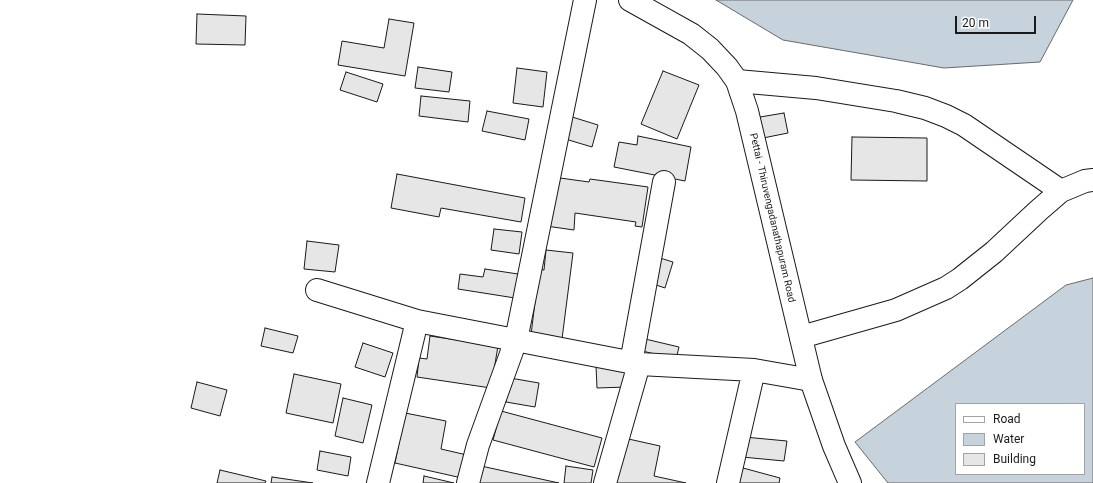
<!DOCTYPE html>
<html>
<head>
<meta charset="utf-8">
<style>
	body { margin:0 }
	#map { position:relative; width:1093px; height:483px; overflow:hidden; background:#fff; font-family:Roboto,sans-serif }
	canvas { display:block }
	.legend { position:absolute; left:955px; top:403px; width:130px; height:72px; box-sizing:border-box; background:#fff; border:1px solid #a3a3a3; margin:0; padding:5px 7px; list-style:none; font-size:12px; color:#1a1a1a }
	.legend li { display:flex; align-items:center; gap:8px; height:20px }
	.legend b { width:20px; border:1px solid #a3a3a3 }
	.scale { position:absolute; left:955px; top:16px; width:81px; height:18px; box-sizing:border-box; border:2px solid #1a1a1a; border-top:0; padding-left:5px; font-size:12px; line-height:14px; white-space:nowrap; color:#1a1a1a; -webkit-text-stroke:3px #fff; paint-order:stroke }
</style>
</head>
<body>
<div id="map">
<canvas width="1093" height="483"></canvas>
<ul class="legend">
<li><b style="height:5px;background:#fff"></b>Road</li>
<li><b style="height:11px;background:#c6d2dc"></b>Water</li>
<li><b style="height:11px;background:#e6e6e6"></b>Building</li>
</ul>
<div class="scale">20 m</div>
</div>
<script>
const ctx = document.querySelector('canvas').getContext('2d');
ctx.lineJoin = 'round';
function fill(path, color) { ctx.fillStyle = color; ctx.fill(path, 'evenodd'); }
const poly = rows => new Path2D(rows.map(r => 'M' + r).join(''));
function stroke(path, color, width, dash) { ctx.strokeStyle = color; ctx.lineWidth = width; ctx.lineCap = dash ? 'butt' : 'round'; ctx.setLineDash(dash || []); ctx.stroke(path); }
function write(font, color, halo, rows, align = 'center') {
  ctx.font = font + ' Roboto,sans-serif'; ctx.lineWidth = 3; ctx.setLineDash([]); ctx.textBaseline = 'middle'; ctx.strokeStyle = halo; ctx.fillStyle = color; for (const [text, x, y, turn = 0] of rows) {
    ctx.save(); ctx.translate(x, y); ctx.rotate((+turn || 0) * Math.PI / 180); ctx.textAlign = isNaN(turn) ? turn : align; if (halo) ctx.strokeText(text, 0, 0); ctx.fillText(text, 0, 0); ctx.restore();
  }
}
const water = poly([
	[716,0,1073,0,1040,62,944,68,783,40,716,0],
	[1093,278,1093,483,888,483,855,442,1066,285,1093,278],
	[956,404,1084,404,1084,474,956,474,956,404]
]);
fill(water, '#c6d2dc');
stroke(water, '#6a6a6a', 1);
const building = poly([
	[197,14,246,16,245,45,196,44,197,14],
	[389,19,414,23,405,76,338,65,342,41,384,48,389,19],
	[418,67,452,72,449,92,415,88,418,67],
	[517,68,547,72,543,107,513,103,517,68],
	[663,71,699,85,677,139,641,124,663,71],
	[346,72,383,84,377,102,340,90,346,72],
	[421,96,470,101,468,122,419,116,421,96],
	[487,111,529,119,525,140,482,131,487,111],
	[784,113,788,133,763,138,760,117,784,113],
	[569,116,598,125,592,147,562,138,569,116],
	[638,136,691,147,685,181,614,167,619,142,637,145,638,136],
	[852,137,927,138,927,181,851,180,852,137],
	[397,174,525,198,521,222,441,208,439,217,391,208,397,174],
	[553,177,589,182,590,179,648,187,642,227,635,226,636,222,575,213,574,230,546,226,553,177],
	[494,229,522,232,519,254,491,250,494,229],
	[307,241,339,245,335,272,304,269,307,241],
	[546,250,573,253,562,339,531,335,539,269,544,270,546,250],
	[660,258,673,262,665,288,653,284,660,258],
	[485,269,518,274,515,298,458,289,460,274,483,277,485,269],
	[265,328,298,336,293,353,261,346,265,328],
	[430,336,498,346,491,388,417,377,419,358,427,359,430,336],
	[641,338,679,347,676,359,638,350,641,338],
	[363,343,393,353,385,377,355,367,363,343],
	[627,364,627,387,597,388,596,366,627,364],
	[294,374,341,384,333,423,286,413,294,374],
	[510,378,539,383,535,407,506,402,510,378],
	[197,382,227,390,220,416,191,408,197,382],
	[343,398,372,405,363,443,335,436,343,398],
	[501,411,602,438,594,467,493,440,501,411],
	[405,413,446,421,441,449,467,455,462,478,395,463,405,413],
	[744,437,787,441,784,461,742,457,744,437],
	[624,438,660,446,654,476,686,483,613,483,624,438],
	[320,451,351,457,348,476,317,470,320,451],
	[481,466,559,483,477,483,481,466],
	[566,466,593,470,591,483,564,483,566,466],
	[743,468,780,478,779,483,738,483,743,468],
	[220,470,266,481,265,483,217,483,220,470],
	[424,476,454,483,423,483,424,476],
	[272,477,313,483,271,483,272,477]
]);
fill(building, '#e6e6e6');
stroke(building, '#1a1a1a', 1);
const street = poly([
	[737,81,816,88,896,101,925,108,946,116,964,125,1061,191],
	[317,290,417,321,639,364,754,370,811,380],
	[801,337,896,310,946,288,960,279,994,252,1039,210,1061,191,1085,181,1093,180],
	[631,363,664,182],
	[378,483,417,321],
	[468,483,478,445,516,340,585,0],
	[605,483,639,364],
	[728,483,754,370]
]);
const secondary = poly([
	[630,0,691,34,710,49,727,67,737,81,747,111,811,380,834,446,850,483]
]);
stroke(street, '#1a1a1a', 24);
stroke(secondary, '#1a1a1a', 24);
stroke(street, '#fff', 22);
stroke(secondary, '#fff', 22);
write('10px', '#1a1a1a', '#fff', [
	["Pettai - Thiruvengadanathapuram Road",772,218,77]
]);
</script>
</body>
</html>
